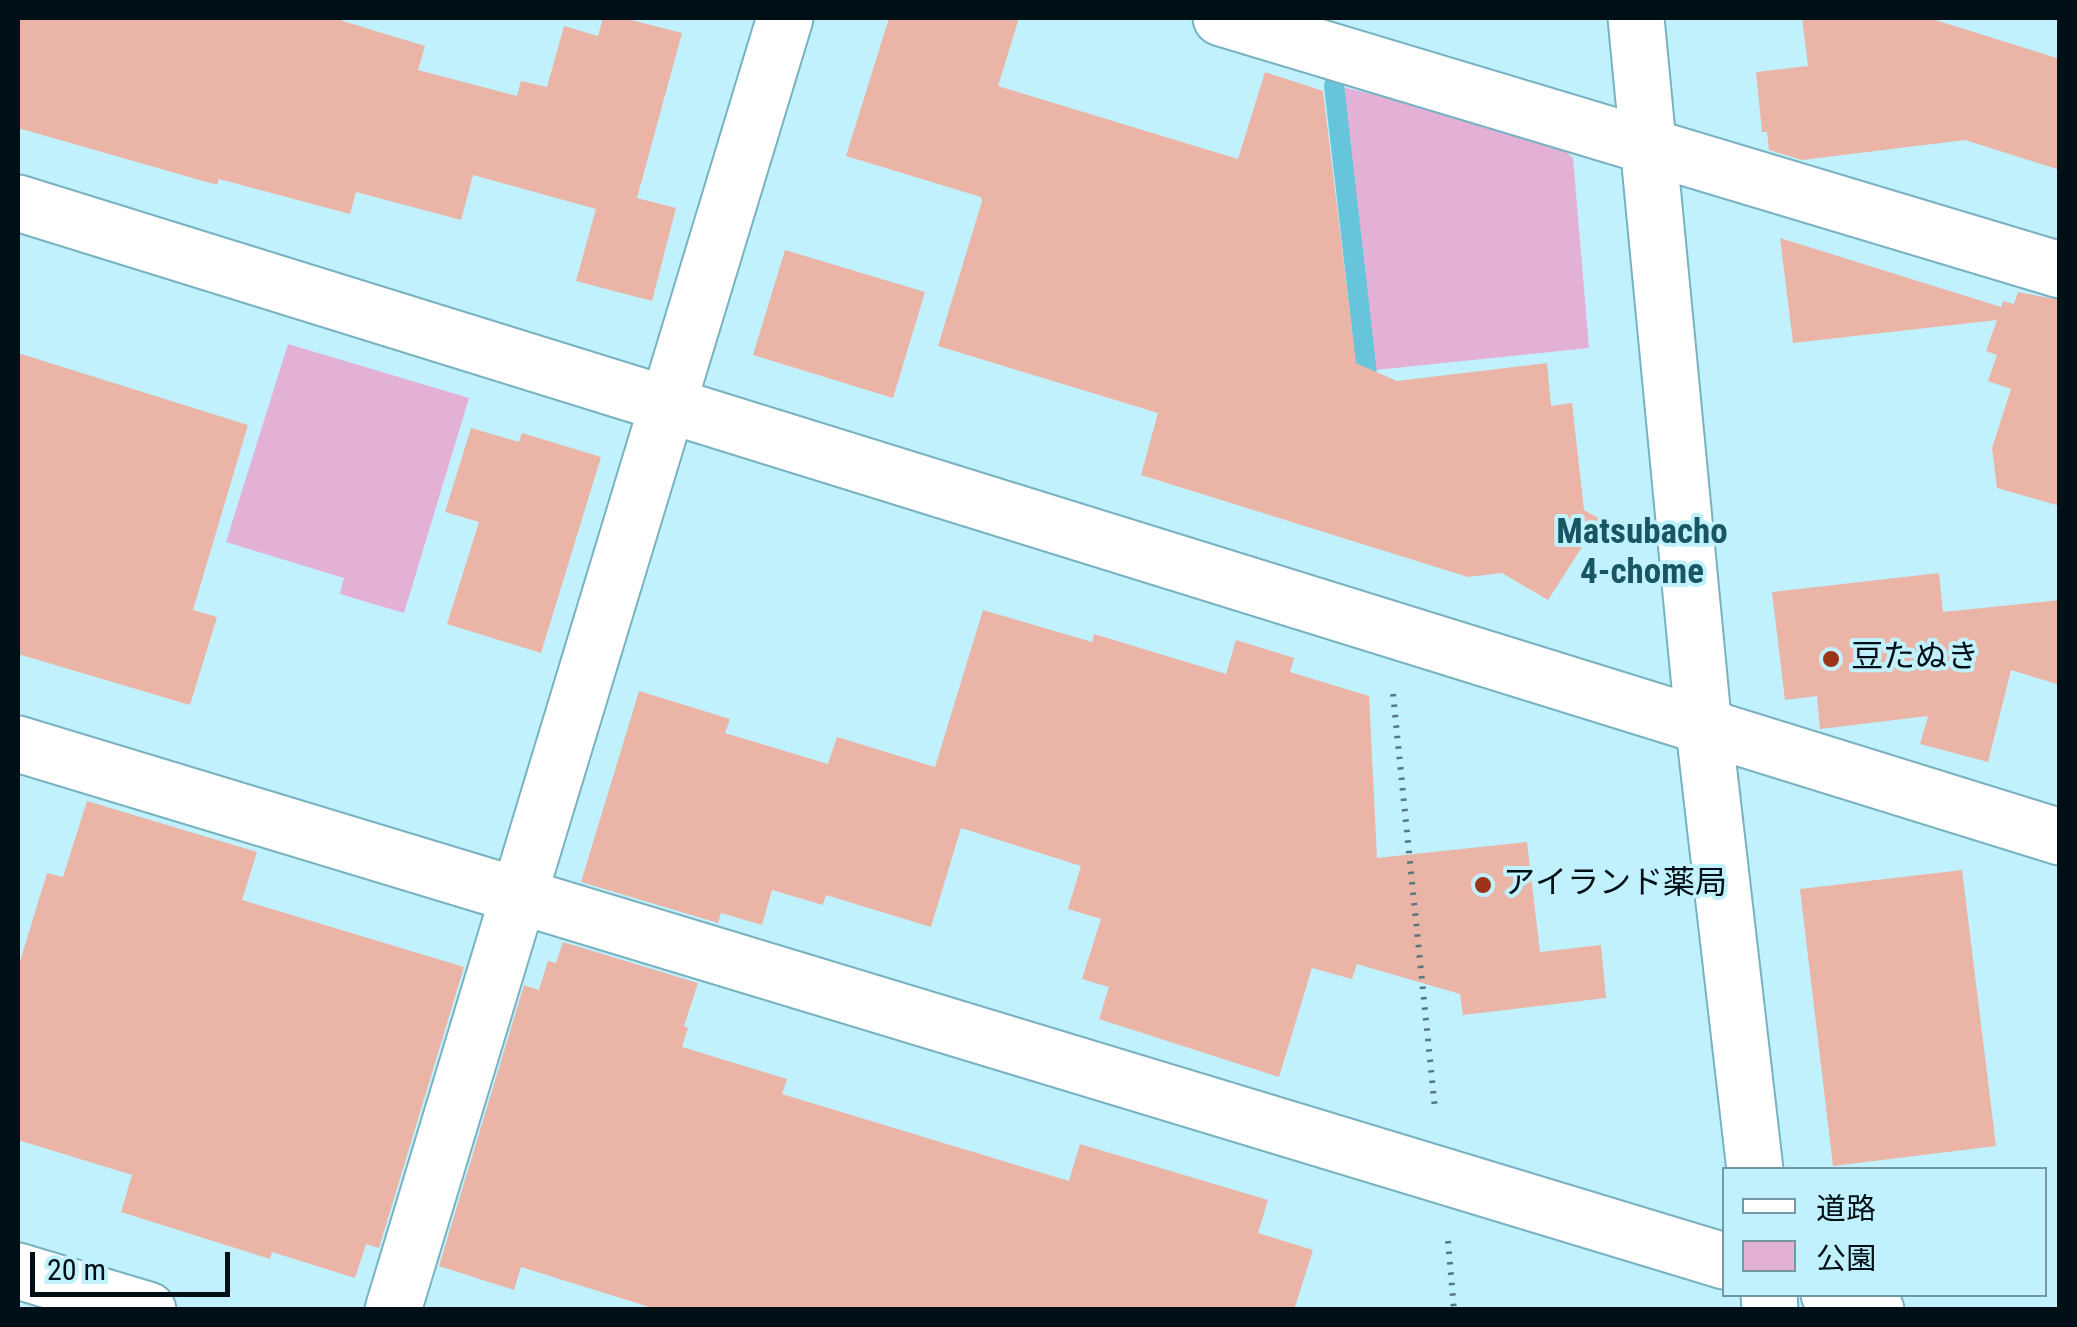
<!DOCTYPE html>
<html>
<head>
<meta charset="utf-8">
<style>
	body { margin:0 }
	#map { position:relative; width:2077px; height:1327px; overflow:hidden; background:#c2f1fe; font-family:"Roboto Condensed","Noto Sans JP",sans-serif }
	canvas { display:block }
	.frame { position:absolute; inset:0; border:20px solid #001016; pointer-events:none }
	.legend { position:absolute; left:1722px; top:1167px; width:325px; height:130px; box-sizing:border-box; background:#c2f1fe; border:2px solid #7497a1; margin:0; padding:12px 18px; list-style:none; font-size:30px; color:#001016 }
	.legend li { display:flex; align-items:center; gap:20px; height:50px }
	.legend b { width:50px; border:2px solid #7497a1 }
	.scale { position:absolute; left:30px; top:1252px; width:200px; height:45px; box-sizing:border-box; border:5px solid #001016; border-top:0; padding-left:12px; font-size:30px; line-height:35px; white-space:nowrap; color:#001016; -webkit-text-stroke:8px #c2f1fe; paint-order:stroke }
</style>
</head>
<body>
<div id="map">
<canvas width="2077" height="1327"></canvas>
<div class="frame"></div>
<ul class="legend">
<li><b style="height:12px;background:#fff"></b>道路</li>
<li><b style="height:28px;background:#e3b0d6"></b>公園</li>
</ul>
<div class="scale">20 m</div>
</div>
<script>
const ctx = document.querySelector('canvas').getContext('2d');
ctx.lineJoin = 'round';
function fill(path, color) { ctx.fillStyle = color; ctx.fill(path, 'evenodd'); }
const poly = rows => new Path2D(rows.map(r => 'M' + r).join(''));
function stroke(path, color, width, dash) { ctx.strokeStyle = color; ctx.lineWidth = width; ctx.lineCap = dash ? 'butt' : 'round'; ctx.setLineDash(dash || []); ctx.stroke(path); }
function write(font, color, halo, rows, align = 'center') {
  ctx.font = font + ' "Roboto Condensed","Noto Sans JP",sans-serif'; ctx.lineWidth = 8; ctx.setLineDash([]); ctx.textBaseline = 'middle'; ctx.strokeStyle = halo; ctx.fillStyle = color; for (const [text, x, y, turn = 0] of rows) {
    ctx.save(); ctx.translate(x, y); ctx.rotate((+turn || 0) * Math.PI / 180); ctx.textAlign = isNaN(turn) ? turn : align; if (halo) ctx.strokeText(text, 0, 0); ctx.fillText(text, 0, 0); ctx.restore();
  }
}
fill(poly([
	[1334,85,1550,137,1573,158,1589,348,1366,371],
	[288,344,469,398,404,613,340,594,344,578,226,542]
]), '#e3b0d6');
stroke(poly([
	[1334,85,1369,392]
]), '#66c5db', 20);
fill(poly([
	[18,18,333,18,425,46,418,70,517,96,521,81,547,87,564,26,598,36,603,18,623,18,682,33,637,198,676,208,652,301,576,281,596,209,473,175,461,220,356,192,350,214,219,179,217,185,18,128],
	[889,18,1019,18,998,86,1238,159,1265,72,1323,91,1356,363,1397,381,1547,363,1551,406,1572,403,1584,510,1600,519,1548,600,1502,573,1468,577,1141,475,1158,413,938,346,982,201,981,197,846,156],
	[1802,18,1929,18,2060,59,2060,170,1965,140,1802,160,1769,150,1767,132,1762,132,1756,72,1808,66],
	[1780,238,2001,307,2003,301,2014,304,2018,292,2060,300,2060,506,1997,488,1992,448,2011,389,1988,381,1997,355,1986,351,1997,320,1793,343],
	[785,250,925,292,893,398,753,355],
	[18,353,248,425,193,610,217,617,190,705,18,654],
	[471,428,519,442,522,433,601,457,541,653,447,624,479,522,445,512],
	[1939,573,1943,612,2060,600,2060,685,2011,670,1988,762,1920,744,1928,716,1820,729,1817,696,1785,700,1772,592],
	[983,610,1092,642,1094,634,1226,674,1236,640,1294,658,1290,672,1369,696,1377,858,1527,842,1540,952,1601,945,1606,998,1463,1015,1460,994,1357,964,1352,979,1312,968,1279,1077,1099,1019,1109,987,1082,979,1101,919,1068,909,1081,866,961,828,931,927,826,895,823,905,772,890,762,925,721,913,718,923,581,882,639,691,730,719,725,733,828,764,837,737,935,767],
	[87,801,257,852,242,900,464,967,379,1248,366,1244,355,1278,272,1252,270,1259,121,1212,132,1175,18,1140,18,968,47,873,63,877],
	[1962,870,1996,1146,1833,1166,1800,889],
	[563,942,698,983,684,1026,688,1028,682,1047,787,1079,782,1094,1069,1181,1080,1144,1268,1200,1258,1233,1313,1250,1294,1310,659,1310,521,1267,514,1290,439,1266,524,985,539,990,548,961,556,963]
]), '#eab5a7');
const street = poly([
	[1221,18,2060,270],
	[18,203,2060,837],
	[18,744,1724,1261],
	[18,1271,148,1310],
	[1829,1294,1876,1310],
	[393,1310,785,18]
]);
const secondary = poly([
	[1636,18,1704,729,1755,1170],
	[1769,1294,1770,1310]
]);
stroke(street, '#78b2c1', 59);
stroke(secondary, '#78b2c1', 59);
stroke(poly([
	[1393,694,1435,1109],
	[1448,1241,1454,1310]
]), '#597780', 6, [2.5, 8]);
stroke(street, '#fff', 55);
stroke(secondary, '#fff', 55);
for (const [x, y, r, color] of [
	[1831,659,10,"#9c3418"],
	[1483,885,10,"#9c3418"]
]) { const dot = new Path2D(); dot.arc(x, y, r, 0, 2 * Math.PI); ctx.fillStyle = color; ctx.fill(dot); stroke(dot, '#c2f1fe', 4); }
write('32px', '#001016', '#c2f1fe', [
	["豆たぬき",1851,659],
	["アイランド薬局",1503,885]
], 'left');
write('bold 35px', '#185663', '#c2f1fe', [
	["Matsubacho",1642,534],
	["4-chome",1642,574]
]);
</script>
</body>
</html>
